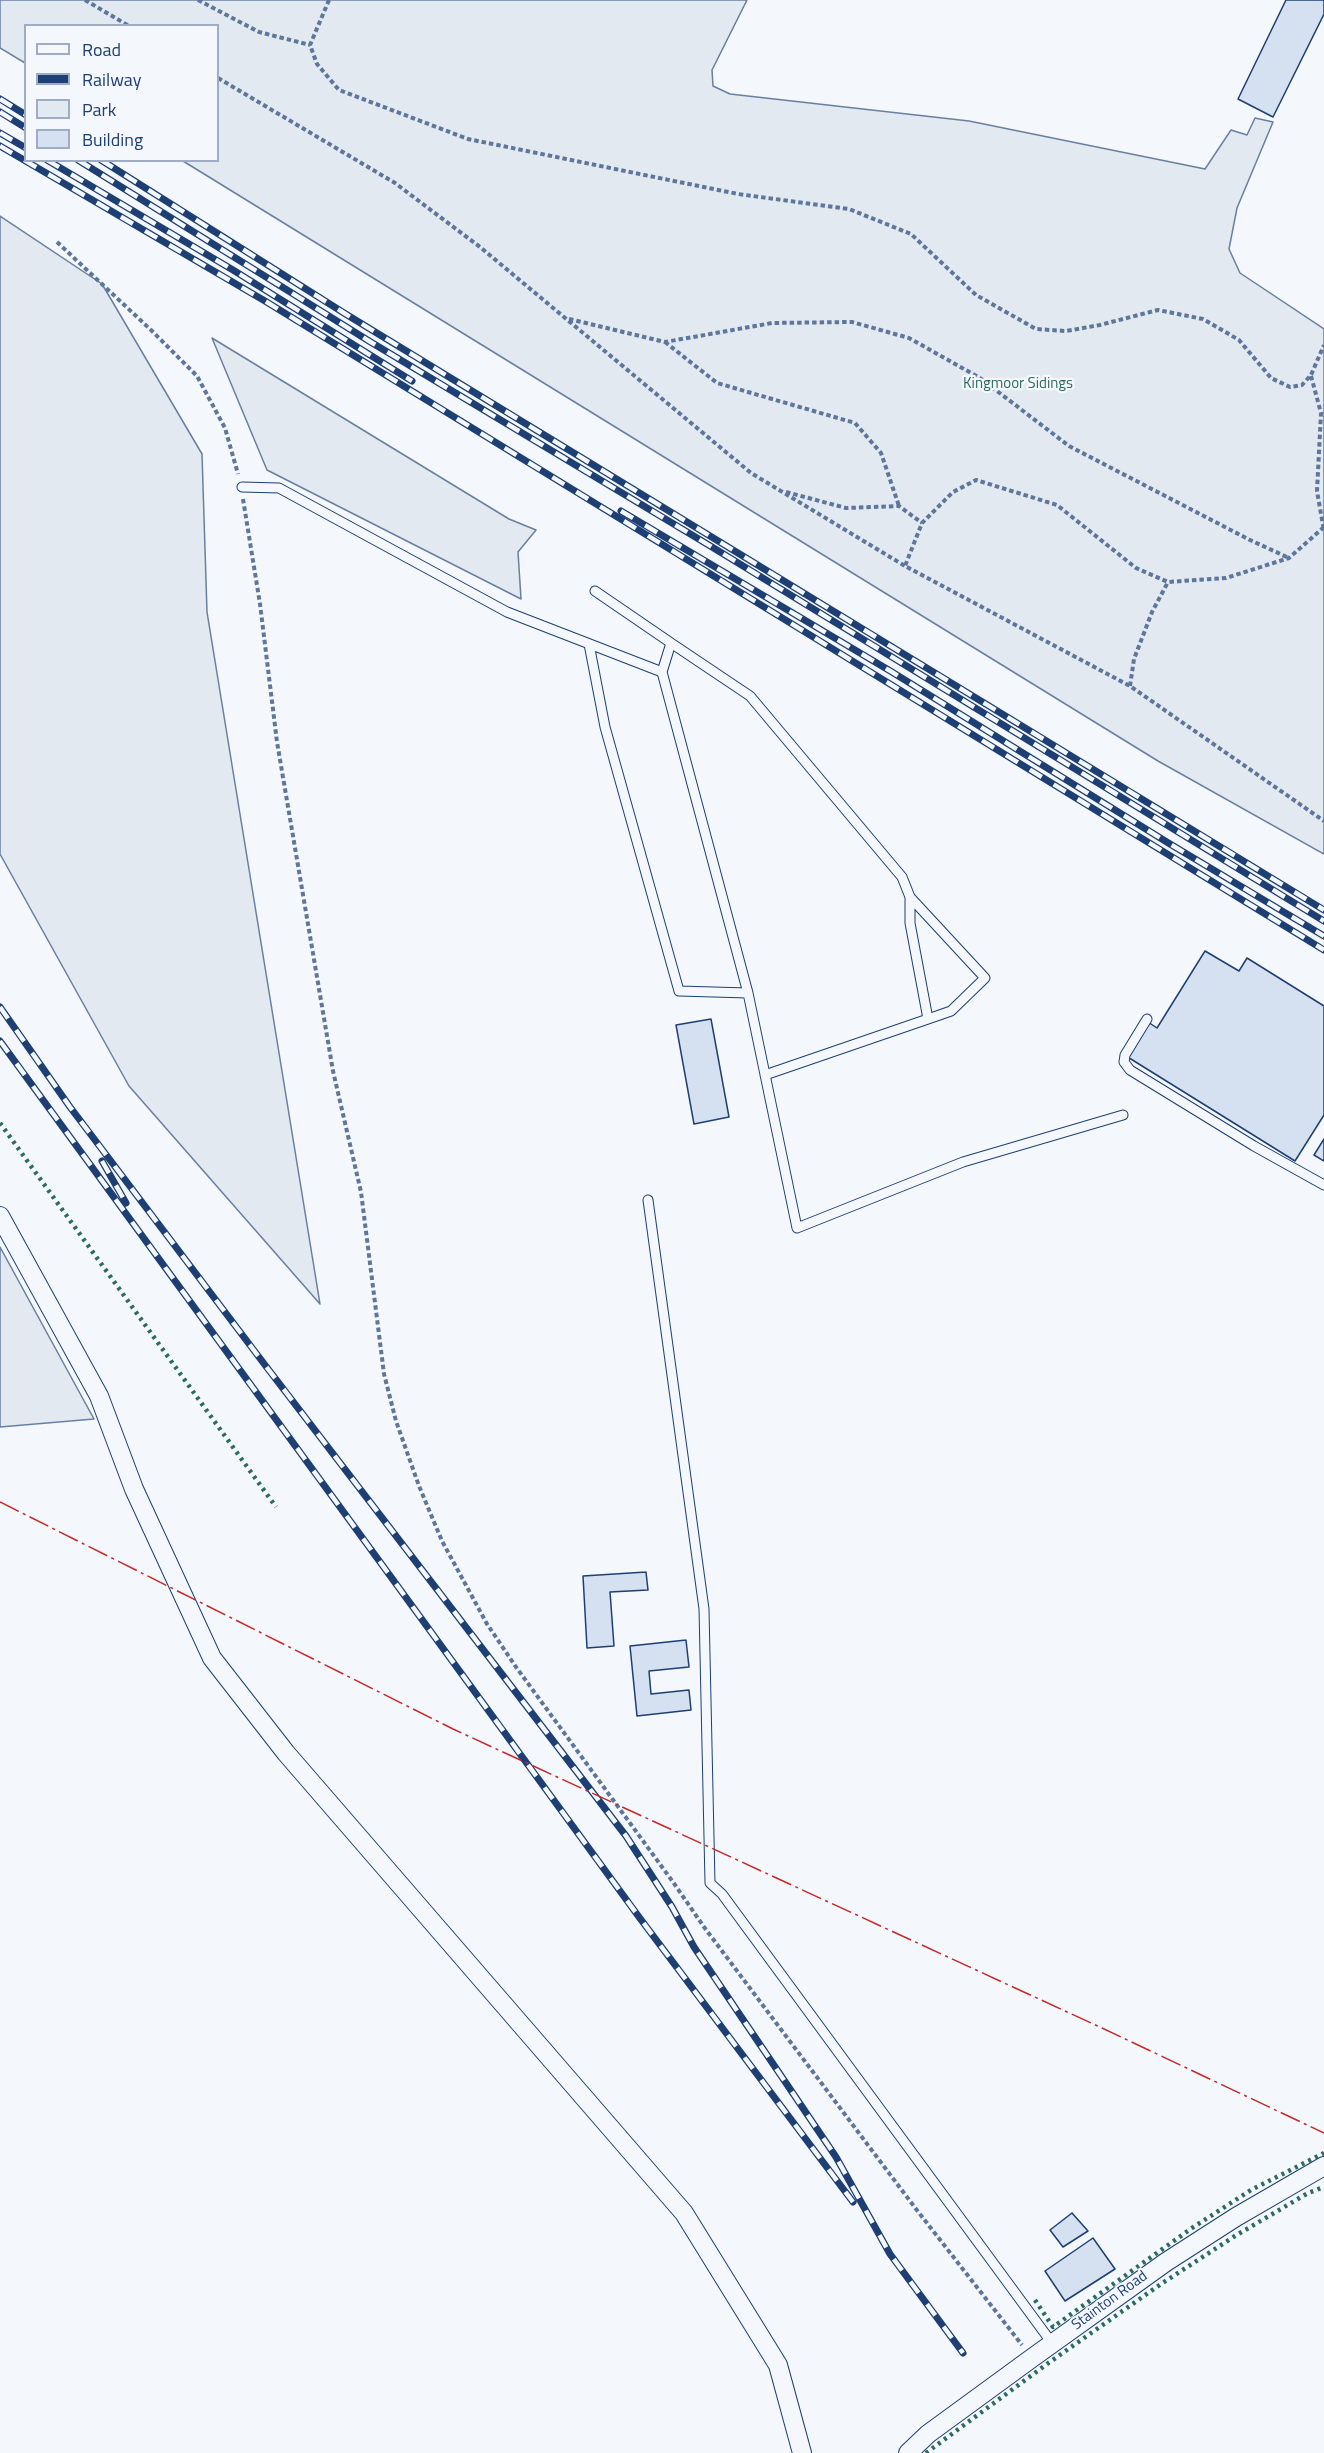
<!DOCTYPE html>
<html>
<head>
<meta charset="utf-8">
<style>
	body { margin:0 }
	#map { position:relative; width:1324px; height:2453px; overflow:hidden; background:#f4f7fb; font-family:"Titillium Web",sans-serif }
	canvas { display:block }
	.legend { position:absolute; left:24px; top:24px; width:195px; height:138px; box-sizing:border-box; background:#f4f7fb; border:2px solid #9eadc5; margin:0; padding:8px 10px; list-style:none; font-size:18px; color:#1d3f73 }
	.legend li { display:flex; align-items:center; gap:12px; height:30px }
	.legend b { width:30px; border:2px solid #9eadc5 }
</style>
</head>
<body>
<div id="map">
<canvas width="1324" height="2453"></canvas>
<ul class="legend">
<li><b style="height:8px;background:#f4f7fb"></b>Road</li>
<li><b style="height:8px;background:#1d3f73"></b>Railway</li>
<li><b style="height:16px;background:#e3e9f0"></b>Park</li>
<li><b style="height:16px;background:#d5e0f0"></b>Building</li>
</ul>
</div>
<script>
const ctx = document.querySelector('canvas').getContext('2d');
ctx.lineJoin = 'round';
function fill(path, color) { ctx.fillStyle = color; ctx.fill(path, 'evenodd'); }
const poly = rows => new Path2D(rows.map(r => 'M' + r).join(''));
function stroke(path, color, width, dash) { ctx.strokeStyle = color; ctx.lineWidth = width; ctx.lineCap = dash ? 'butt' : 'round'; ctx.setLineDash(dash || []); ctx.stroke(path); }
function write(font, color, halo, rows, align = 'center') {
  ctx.font = font + ' "Titillium Web",sans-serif'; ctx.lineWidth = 4.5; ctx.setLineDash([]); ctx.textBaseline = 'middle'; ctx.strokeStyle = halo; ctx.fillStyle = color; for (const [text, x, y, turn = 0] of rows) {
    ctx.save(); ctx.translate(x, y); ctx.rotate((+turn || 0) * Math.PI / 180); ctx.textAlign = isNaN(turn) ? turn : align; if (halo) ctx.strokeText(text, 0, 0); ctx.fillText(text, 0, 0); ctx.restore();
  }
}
const green = poly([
	[0,0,747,0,712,70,713,86,730,94,969,121,1205,169,1231,130,1247,135,1255,118,1273,122,1237,208,1229,249,1240,273,1324,329,1324,854,1158,761,183,161,218,160,218,26,26,26,25,63,0,48,0,0],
	[0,216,102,284,202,454,207,612,320,1304,129,1086,0,854,0,216],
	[212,338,509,519,536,530,518,552,521,599,267,470,212,338],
	[0,1247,94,1419,0,1427,0,1247]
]);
fill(green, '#e3e9f0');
stroke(green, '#687fa3', 1.5);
const building = poly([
	[1286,0,1324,0,1324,14,1273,117,1238,99,1286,0],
	[1205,951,1239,971,1247,958,1324,1006,1324,1115,1295,1161,1126,1056,1148,1022,1157,1028,1205,951],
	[711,1019,729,1117,694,1124,676,1025,711,1019],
	[1324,1139,1324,1161,1314,1155,1324,1139],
	[646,1572,648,1590,610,1592,614,1646,587,1648,583,1576,646,1572],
	[686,1640,689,1667,649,1671,651,1694,689,1690,691,1710,637,1716,630,1646,686,1640],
	[1072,2213,1088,2231,1063,2247,1050,2230,1072,2213],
	[1093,2238,1115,2269,1065,2301,1045,2271,1093,2238]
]);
fill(building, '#d5e0f0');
stroke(building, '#1d3f73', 1.5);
const service = poly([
	[242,487,279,488,507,612,662,672,748,993,679,991,605,727,589,644],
	[595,591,671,643,662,672],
	[671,643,750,696,902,877,910,897],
	[748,993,797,1228,963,1162,1123,1115],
	[1147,1019,1125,1055,1124,1062,1130,1070,1254,1146,1324,1185],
	[765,1075,928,1019,951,1011,985,978,910,897,910,923,928,1019],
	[648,1200,704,1609,710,1883,722,1894,1052,2343]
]);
const minor = poly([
	[0,1216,99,1396,134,1489,212,1658,286,1753,684,2213,778,2365,802,2453],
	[908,2453,928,2434,1032,2358,1166,2262,1236,2217,1324,2166]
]);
stroke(service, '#1d3f73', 11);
stroke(minor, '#1d3f73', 20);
stroke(poly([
	[85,0,129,26],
	[198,0,259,32,310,45],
	[329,0,310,45,317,64,339,90,468,139,738,194,849,209,911,234,976,295,1036,329,1066,331,1100,325,1158,310,1203,319,1239,340,1271,378,1290,387,1302,385,1311,375,1324,345],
	[218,78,395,183,480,247,751,473,905,566],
	[57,242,151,330,197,376,225,428,238,474],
	[569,319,665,342,772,323,852,322,909,338,980,378,1069,446,1250,540,1289,558],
	[665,342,717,383,855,423,881,453,899,506],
	[1311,376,1321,413,1317,491,1324,531],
	[786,492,846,508,899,506,922,523],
	[243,499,260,604,277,742,333,1071,361,1192,384,1374,396,1421,419,1486,442,1541,487,1624,516,1667,673,1882,704,1927,916,2209,1022,2345],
	[1324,527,1289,558,1226,578,1168,582,1136,568,1057,505,976,480,953,492,922,523,905,566,1130,686,1324,821],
	[1130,686,1134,659,1152,612,1168,582]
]), '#5e769c', 4, [4.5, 3]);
stroke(service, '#f4f7fb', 9);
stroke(minor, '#f4f7fb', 18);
const rail = poly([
	[0,99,26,115],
	[0,112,26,128],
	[0,133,26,148],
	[0,146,265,301,1324,950],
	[47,160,233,270,412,381],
	[78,160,369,341,712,547,1324,921],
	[101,160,344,313,1324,910],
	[621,511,892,672,1170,844,1324,936],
	[0,1007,70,1107,265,1365,626,1836,672,1907,694,1947,836,2157,890,2254,963,2353],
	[0,1041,639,1917,853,2202],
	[102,1161,126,1203]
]);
stroke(rail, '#1d3f73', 7);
stroke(rail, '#f4f7fb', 4.5, [14]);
stroke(poly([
	[0,1123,276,1507],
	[1035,2300,1053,2327,1192,2228,1251,2190,1324,2153],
	[926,2453,1047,2364,1161,2284,1235,2236,1308,2193,1324,2187]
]), '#2c6c60', 4.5, [3, 4.5]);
stroke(poly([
	[0,1502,453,1729,1102,2028,1324,2133]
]), '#c62828', 1.5, [21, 4.5, 3, 4.5]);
write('15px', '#2c6c60', '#f4f7fb', [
	["Kingmoor Sidings",1018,384]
]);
write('15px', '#1d3f73', '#f4f7fb', [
	["Stainton Road",1110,2301,-36]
]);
</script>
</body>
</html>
